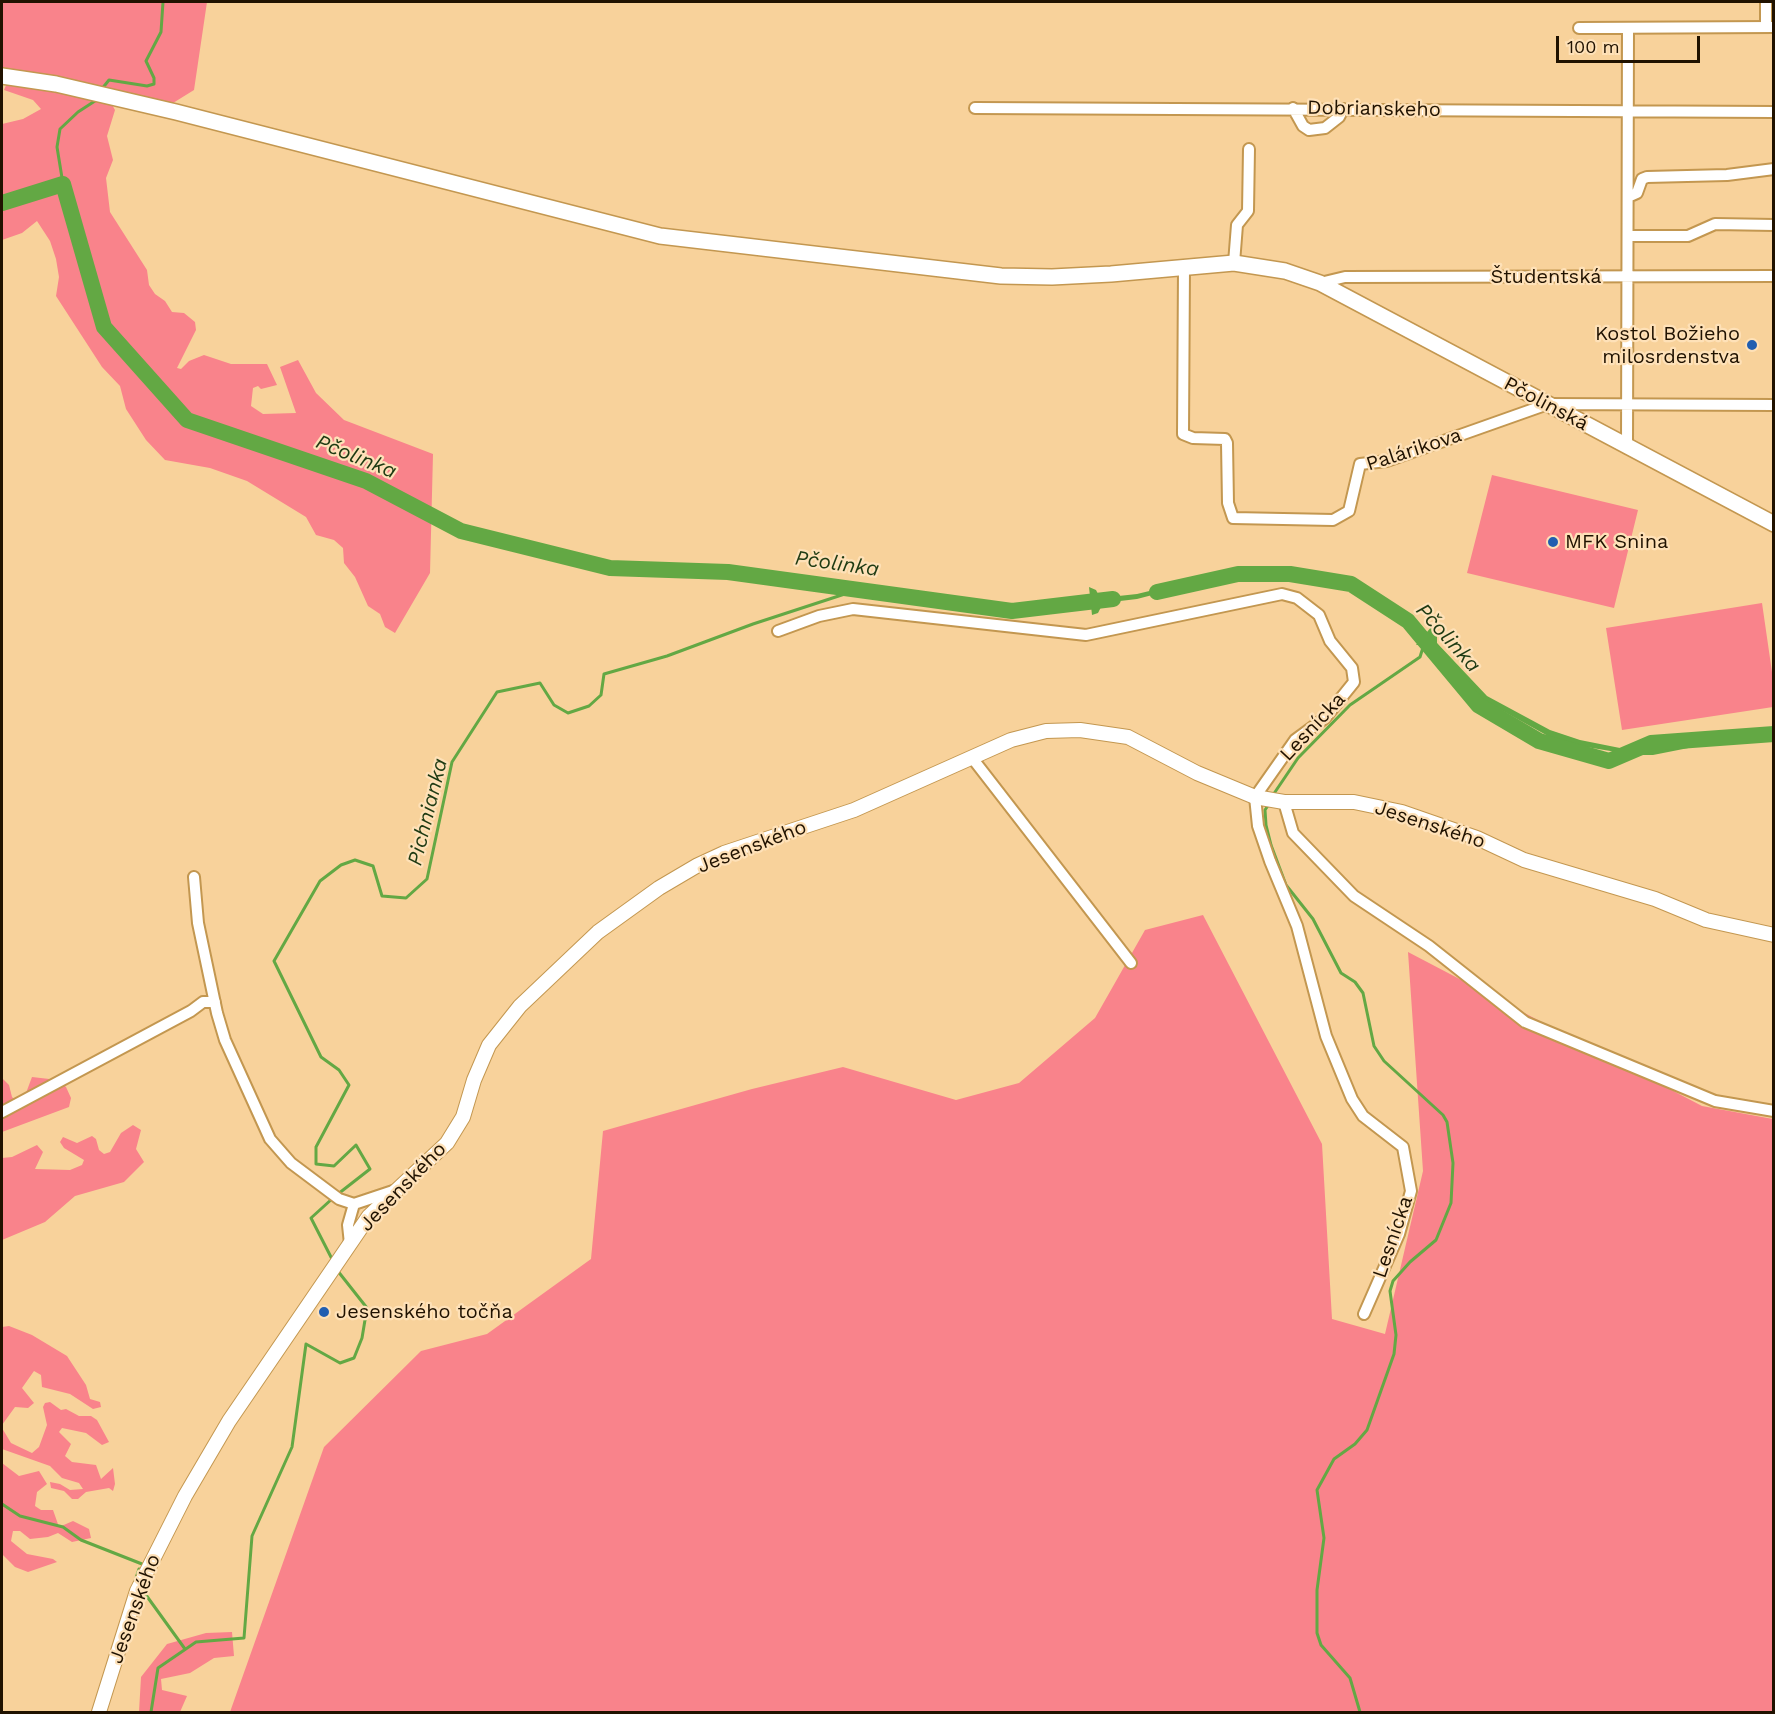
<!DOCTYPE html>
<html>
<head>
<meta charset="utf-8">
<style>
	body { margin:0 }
	#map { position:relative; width:1775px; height:1714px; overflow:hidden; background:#f8d29b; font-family:"Work Sans",sans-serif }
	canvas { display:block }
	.frame { position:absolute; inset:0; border:3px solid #201200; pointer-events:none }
	.scale { position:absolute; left:1556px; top:36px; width:144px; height:27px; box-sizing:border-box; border:3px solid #201200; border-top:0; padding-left:8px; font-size:18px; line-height:21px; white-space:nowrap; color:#201200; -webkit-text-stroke:4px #fee1b8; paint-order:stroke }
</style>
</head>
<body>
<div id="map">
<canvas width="1775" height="1714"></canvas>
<div class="frame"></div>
<div class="scale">100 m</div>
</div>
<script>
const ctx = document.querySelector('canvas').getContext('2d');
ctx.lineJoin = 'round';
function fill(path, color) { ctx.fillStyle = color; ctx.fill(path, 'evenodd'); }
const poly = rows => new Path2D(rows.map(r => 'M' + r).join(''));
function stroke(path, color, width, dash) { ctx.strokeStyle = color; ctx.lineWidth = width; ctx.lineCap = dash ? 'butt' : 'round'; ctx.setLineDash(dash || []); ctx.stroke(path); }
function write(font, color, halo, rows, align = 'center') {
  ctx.font = font + ' "Work Sans",sans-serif'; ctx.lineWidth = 4.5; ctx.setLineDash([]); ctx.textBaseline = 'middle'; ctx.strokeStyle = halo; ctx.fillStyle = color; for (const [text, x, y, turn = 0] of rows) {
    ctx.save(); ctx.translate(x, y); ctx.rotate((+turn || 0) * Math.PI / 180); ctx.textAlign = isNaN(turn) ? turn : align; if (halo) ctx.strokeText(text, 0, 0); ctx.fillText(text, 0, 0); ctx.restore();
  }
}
fill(poly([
	[2,2,207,2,194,90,173,103,2,67],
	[7,83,32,83,110,101,115,110,107,136,113,160,106,178,110,212,147,270,149,285,155,294,165,301,172,312,184,313,195,322,196,330,177,368,181,369,189,361,204,355,231,364,267,364,277,385,261,389,258,386,253,388,251,406,263,414,296,413,280,367,298,360,316,393,344,420,433,454,430,573,395,633,385,627,380,614,368,606,355,577,344,563,343,548,334,540,316,535,306,517,247,481,210,468,165,460,146,440,126,409,120,386,102,367,56,296,59,277,56,259,50,241,37,221,22,233,2,240,2,124,23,119,41,109,33,100,4,90],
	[1492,475,1638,510,1614,608,1467,573],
	[1762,603,1773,679,1773,707,1622,730,1606,628],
	[1203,915,1322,1144,1332,1319,1385,1334,1423,1171,1408,952,1702,1106,1773,1119,1773,1712,230,1712,324,1447,421,1351,487,1334,591,1259,603,1131,752,1089,843,1067,956,1100,1019,1083,1095,1018,1145,930],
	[32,1077,58,1080,66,1087,71,1098,69,1107,2,1132,2,1078,9,1085,12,1097,18,1103,26,1093],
	[133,1125,141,1130,136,1149,144,1162,124,1182,75,1196,45,1222,2,1240,2,1158,12,1157,37,1145,43,1152,35,1169,70,1170,82,1165,84,1160,64,1148,60,1142,63,1137,77,1143,92,1136,96,1139,99,1150,104,1154,110,1152,121,1133],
	[9,1326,32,1335,67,1356,86,1385,90,1399,100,1402,101,1407,93,1409,70,1394,42,1387,41,1375,34,1371,22,1388,34,1403,28,1408,15,1407,2,1425,2,1327],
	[50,1402,61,1410,66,1409,79,1416,91,1416,97,1420,109,1442,102,1445,86,1433,62,1428,59,1432,71,1444,65,1456,72,1462,96,1465,101,1479,113,1468,115,1484,113,1491,109,1488,86,1492,78,1499,72,1499,64,1491,51,1488,50,1482,60,1484,70,1490,83,1489,79,1483,62,1478,50,1466,2,1449,2,1428,11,1443,32,1453,39,1447,47,1425,43,1407,45,1403],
	[2,1463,19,1476,39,1471,47,1484,37,1492,35,1506,41,1510,53,1510,59,1527,73,1521,89,1529,91,1538,72,1542,58,1533,48,1537,30,1539,20,1531,13,1531,11,1541,27,1554,53,1559,57,1562,28,1572,15,1567,2,1554],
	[232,1632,234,1656,214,1658,190,1673,161,1679,162,1690,187,1696,180,1712,139,1712,141,1677,167,1644,206,1633]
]), '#f9838b');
fill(poly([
	[1284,567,1344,576,1367,587,1427,632,1432,626,1437,632,1437,643,1487,696,1550,730,1580,740,1635,751,1652,750,1753,730,1773,729,1773,734,1754,735,1653,755,1635,755,1580,746,1548,736,1483,700,1431,645,1416,645,1420,640,1366,590,1343,580,1317,574,1284,570,1233,574,1137,599,1103,603,1098,613,1092,615,1089,587,1096,590,1100,598,1137,594,1232,571]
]), '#63a844');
stroke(poly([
	[101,90,109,80,147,86,154,84,154,78,146,61,161,32,163,2],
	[63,184,57,147,60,129,78,112,98,99],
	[1273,795,1298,758,1350,705,1420,657,1425,641],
	[1269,804,1265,810,1266,825,1271,845,1286,885,1313,919,1341,973,1355,982,1363,993,1374,1046,1384,1061,1443,1115,1447,1122,1453,1163,1451,1203,1436,1240,1410,1262,1393,1281,1390,1291,1396,1335,1394,1354,1367,1430,1355,1444,1334,1459,1317,1490,1324,1538,1317,1590,1317,1633,1321,1645,1350,1678,1360,1712],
	[338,1194,370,1169,356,1145,334,1166,316,1164,316,1147,349,1085,339,1070,321,1057,274,961,320,881,341,865,355,860,373,866,382,896,406,898,427,879,452,762,497,692,540,683,554,705,568,713,589,706,601,695,604,674,667,656,753,624,857,590],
	[333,1198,311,1218,333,1261],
	[2,1504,20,1516,63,1527,81,1540,142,1564],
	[133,1587,139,1569],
	[146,1595,185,1649],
	[151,1712,158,1668,196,1642,244,1638,252,1536,292,1447,306,1344,340,1363,354,1358,362,1338,367,1308,337,1270]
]), '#63a844', 3);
stroke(poly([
	[2,203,63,184,104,327,187,420,366,481,461,531,610,568,728,572,1012,611,1113,599],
	[1157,592,1238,574,1290,574,1351,584,1408,621,1478,705,1539,741,1609,761,1651,743,1774,734]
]), '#63a844', 16);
const minor = poly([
	[1766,27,1766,2],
	[1579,28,1774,27],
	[975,108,1774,112],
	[1293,108,1303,126,1309,130,1325,128,1339,117,1343,109],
	[1628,197,1637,193,1642,179,1647,177,1727,175,1774,169],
	[1628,236,1688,236,1715,224,1774,225],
	[1234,263,1237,225,1248,211,1249,149],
	[1184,268,1183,434,1193,438,1225,439,1227,443,1228,503,1233,518,1333,520,1349,511,1360,464,1387,461,1548,404,1774,405],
	[1320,283,1345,277,1774,276],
	[1627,448,1628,28],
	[778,631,819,616,853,609,1086,635,1282,594,1297,598,1319,615,1330,641,1352,668,1354,682,1325,718,1295,740,1255,797,1258,826,1270,861,1297,926,1326,1036,1352,1099,1363,1116,1403,1147,1411,1191,1399,1234,1364,1314],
	[973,759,1131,963],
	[1284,802,1293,833,1354,896,1429,946,1525,1022,1715,1101,1774,1111],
	[194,877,198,923,217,1013,225,1040,270,1139,291,1163,339,1199,354,1204,393,1191],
	[2,1112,191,1011,203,1002,215,1002],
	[350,1244,348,1225,354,1204]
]);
const tertiary = poly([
	[99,1712,137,1591,185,1496,229,1421,369,1216,447,1143,463,1117,474,1080,489,1045,520,1006,598,932,659,888,698,865,724,853,854,810,1011,740,1046,731,1080,730,1128,737,1197,773,1255,797,1284,802,1354,802,1402,812,1477,838,1524,860,1655,899,1706,920,1774,935]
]);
const secondary = poly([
	[2,76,56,84,176,112,660,236,1001,276,1052,277,1111,274,1234,263,1285,271,1320,283,1774,524]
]);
stroke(minor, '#c39750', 14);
stroke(tertiary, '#c39750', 16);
stroke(secondary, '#c39750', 18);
stroke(minor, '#fff', 10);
stroke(tertiary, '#fff', 14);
stroke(secondary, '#fff', 15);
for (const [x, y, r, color] of [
	[1752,345,6,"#215eb0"],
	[1553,542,6,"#215eb0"],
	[324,1312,6,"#215eb0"]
]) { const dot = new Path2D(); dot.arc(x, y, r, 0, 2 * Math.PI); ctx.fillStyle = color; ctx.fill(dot); stroke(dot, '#fee1b8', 2); }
write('20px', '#201200', '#fee1b8', [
	["Dobrianskeho",1374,109,1],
	["Študentská",1546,277],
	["Pčolinská",1546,404,28],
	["Palárikova",1414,450,-18],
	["Lesnícka",1313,727,-47],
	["Jesenského",1430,825,18],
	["Jesenského",752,847,-21],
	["Jesenského",403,1187,-46],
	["Lesnícka",1393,1237,-71],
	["Jesenského",135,1609,-70]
]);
write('20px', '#201200', '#fee1b8', [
	["Kostol Božieho",1740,334,"right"],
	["milosrdenstva",1740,357,"right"],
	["MFK Snina",1565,542],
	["Jesenského točňa",336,1312]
], 'left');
write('italic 21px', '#1e3a12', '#fee1b8', [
	["Pčolinka",356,457,22],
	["Pčolinka",837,564,8],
	["Pčolinka",1448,638,48],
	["Pichnianka",428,812,-76]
]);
</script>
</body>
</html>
